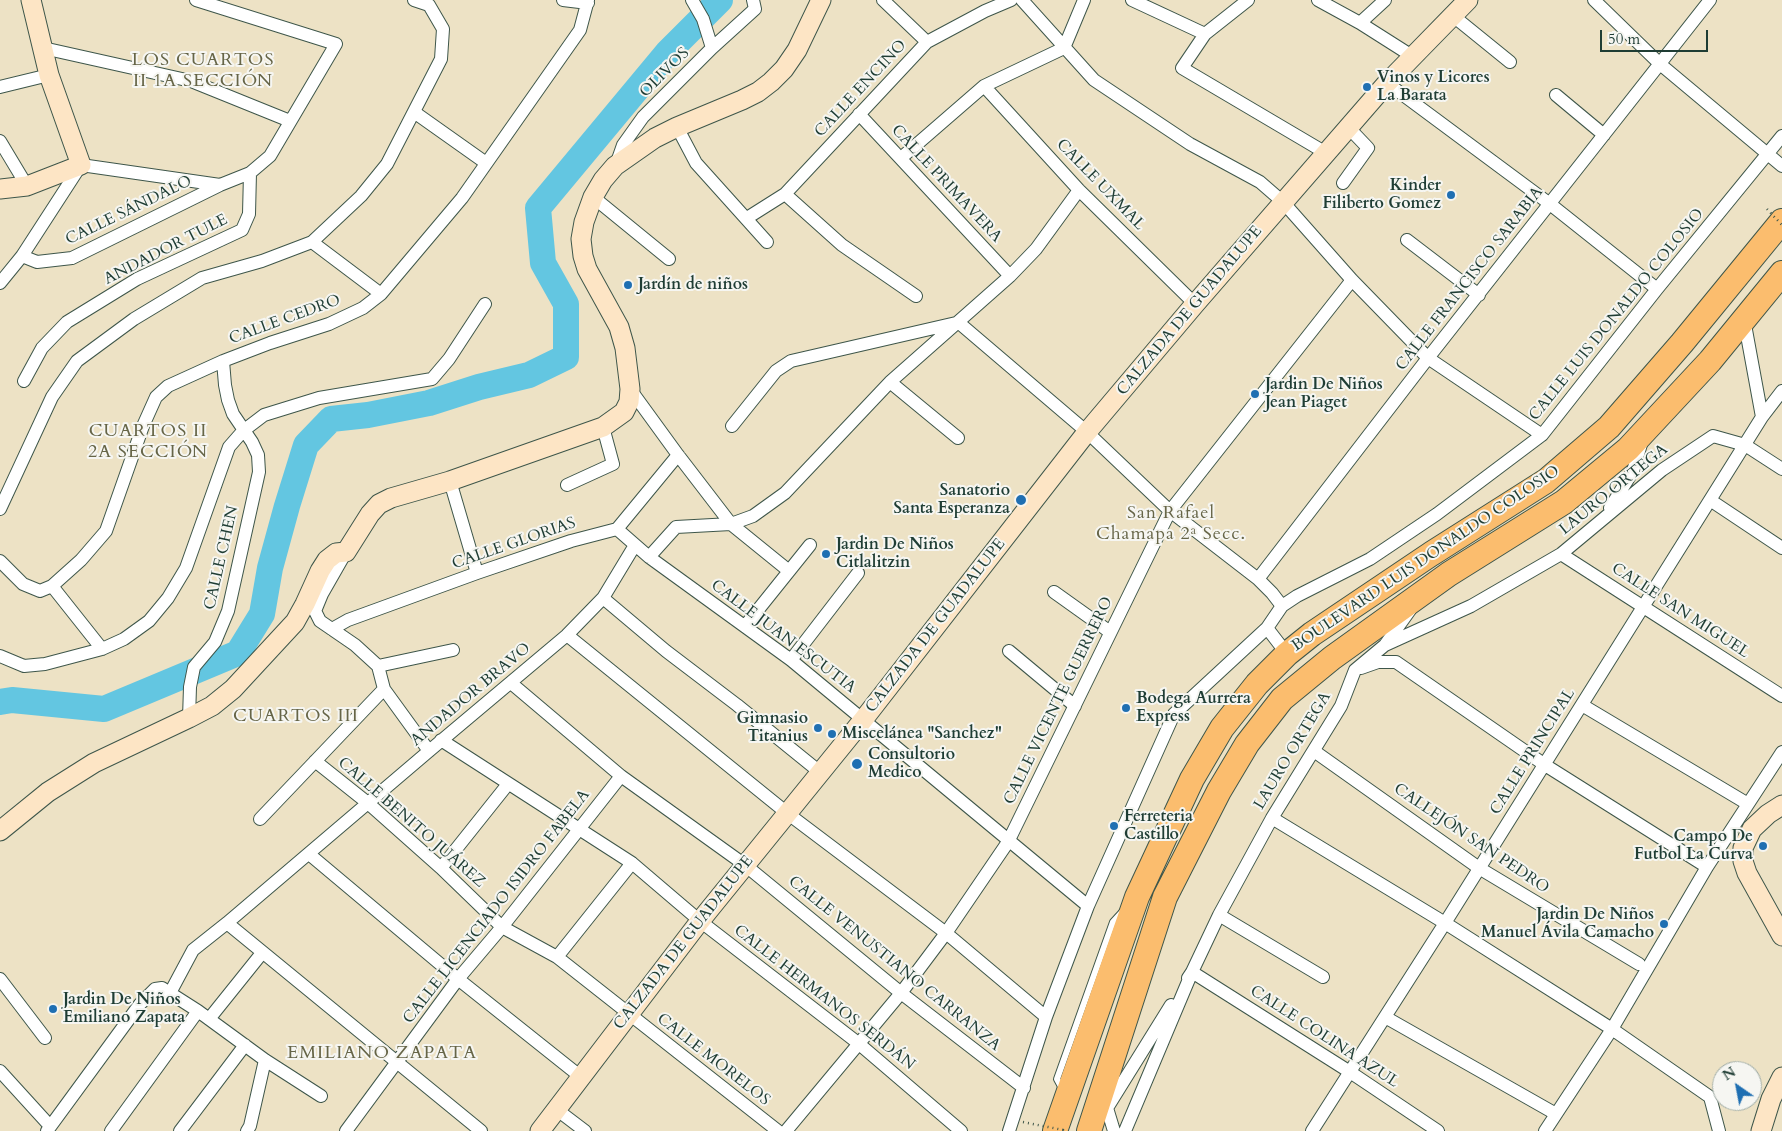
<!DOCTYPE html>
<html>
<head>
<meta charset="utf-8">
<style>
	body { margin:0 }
	#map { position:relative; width:1782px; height:1131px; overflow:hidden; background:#ede2c5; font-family:Cardo,serif }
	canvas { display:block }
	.north { position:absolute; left:1712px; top:1061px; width:50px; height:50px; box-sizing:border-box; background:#f6f6f2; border:1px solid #a0aca6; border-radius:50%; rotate:327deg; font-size:14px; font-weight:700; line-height:20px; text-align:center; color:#1f3d34 }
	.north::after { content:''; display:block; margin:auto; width:18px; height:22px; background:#1f6fb2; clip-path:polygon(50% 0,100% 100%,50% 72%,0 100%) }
	.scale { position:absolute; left:1600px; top:30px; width:108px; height:22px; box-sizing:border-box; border:2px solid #1f3d34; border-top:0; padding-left:6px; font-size:15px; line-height:18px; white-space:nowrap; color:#1f3d34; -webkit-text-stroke:4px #f6f6f2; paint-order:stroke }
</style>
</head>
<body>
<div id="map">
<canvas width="1782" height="1131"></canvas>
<div class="north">N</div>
<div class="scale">50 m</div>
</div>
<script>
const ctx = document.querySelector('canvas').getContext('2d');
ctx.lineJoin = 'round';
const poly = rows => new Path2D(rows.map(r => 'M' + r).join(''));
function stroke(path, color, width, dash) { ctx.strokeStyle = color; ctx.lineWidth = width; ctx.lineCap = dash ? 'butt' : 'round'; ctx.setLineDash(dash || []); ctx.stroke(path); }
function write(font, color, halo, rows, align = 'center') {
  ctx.font = font + ' Cardo,serif'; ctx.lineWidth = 4; ctx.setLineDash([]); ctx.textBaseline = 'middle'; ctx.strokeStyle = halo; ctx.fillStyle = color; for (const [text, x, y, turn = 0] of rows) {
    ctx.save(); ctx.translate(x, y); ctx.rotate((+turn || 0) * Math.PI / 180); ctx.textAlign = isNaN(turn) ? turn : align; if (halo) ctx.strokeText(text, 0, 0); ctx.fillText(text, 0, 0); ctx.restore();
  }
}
stroke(poly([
	[0,702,12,700,104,709,238,653,262,614,270,568,287,506,306,445,331,419,368,415,429,403,479,387,529,375,566,357,566,304,543,263,538,208,667,53,720,0]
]), '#63c6e1', 26);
const lane = poly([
	[1063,1090,1057,1079,1113,922,1124,910]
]);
const street = poly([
	[563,0,588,3],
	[692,0,703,19,712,48],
	[883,0,927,42],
	[1022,0,1094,80,1190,144,1260,182,1283,202,1352,280,1428,358,1542,435],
	[1132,0,1205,34],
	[1248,0,1205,34,1182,68,1326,153],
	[1318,0,1360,23,1412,56],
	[1594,0,1660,64,1782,166],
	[1452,15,1510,62],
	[1360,23,1385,0],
	[43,48,191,81,290,121],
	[1387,83,1550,204,1657,289],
	[984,86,1079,190,1195,304],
	[0,87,49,75],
	[1556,95,1604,135],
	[414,112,486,163],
	[859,114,1010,276],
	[677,127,696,163,767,242],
	[0,141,27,186],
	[901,158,984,86,1064,48,1084,0],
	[616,165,623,145,643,117,712,48,755,9,753,0],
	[1343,183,1368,148,1348,127],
	[785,194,842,245,916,296],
	[593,197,669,259],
	[747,218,785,194,927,42,985,11,1011,0],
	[1407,240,1479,295],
	[312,242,381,294],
	[22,256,37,262,72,258,220,185,250,173,270,156,336,44,196,0],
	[0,283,22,256,81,165,220,185],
	[1744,319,1762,417],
	[958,322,1087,432,1170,511,1258,579,1272,593,1282,606,1267,628,1287,654],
	[24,381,42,348,67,322,137,279,242,230,249,214,250,173],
	[890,382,958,438],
	[630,389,678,455,731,524,789,571],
	[732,426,776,371,791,361,956,323],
	[450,481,477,573],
	[567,485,613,464,603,427],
	[1710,500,1782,548],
	[1610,508,1633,471,1642,441],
	[0,509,52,397,77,361,134,319,202,278,262,261,312,242,361,196,387,164,441,59,443,29,429,5,414,0],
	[617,529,649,557,791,660,1088,906],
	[346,552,322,594,315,611,320,621,355,645,378,666,384,689,429,751],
	[1561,554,1782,696],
	[649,557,676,527,731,524,753,516,785,493,890,382,1010,276,1036,249,1079,190],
	[0,561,23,584,40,591,52,586,81,560,106,531,143,426,156,397,168,386,223,361,270,343,329,324,363,308,381,294,462,198,580,30,588,0],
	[1258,579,1428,358,1710,0],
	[52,586,102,649],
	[1054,592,1110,632],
	[603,598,666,651,737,705,821,773],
	[1282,606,1297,596,1370,559,1437,514,1542,435,1657,289,1782,136],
	[745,626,810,545],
	[332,629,348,620,477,573,571,541,617,529,678,455],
	[567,635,787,813,946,933,1046,1017],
	[1385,645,1410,610],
	[1009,651,1075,706],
	[0,656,24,666,45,664,102,649,124,639,149,621,168,598,186,568,229,447,243,431,264,415,319,398,432,379,449,359,485,304],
	[791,660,858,573],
	[378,666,453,650],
	[1361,668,1378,662,1396,662,1545,765,1707,867],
	[511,683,621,776,745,865,901,993,1024,1088],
	[1582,705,1748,804],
	[189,718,190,687,194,667,215,642,228,611,259,472,258,455,252,442,233,414,228,400,225,385,223,361],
	[441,740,632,863,700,921,858,1043,961,1131],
	[1314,751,1479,868,1639,964],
	[315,761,369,804,441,868,502,927,557,957,778,1131],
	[1272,818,1445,923,1612,1029,1710,1097,1719,1131],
	[260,819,384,689],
	[309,854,458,979,581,1077],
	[441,868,508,784],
	[1219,915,1323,977],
	[227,923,481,1131],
	[557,957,632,863],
	[1188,978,1192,972,1350,1072,1438,1131],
	[0,979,45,1038],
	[170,993,193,950,227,923,429,751,567,635,603,598,635,545],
	[1385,1017,1556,1114],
	[209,1019,262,953],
	[0,1071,50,1126],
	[556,1109,585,1131],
	[47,1131,140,1004,155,989,162,988,198,1011,265,1060,321,1096],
	[111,1131,198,1011],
	[180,1131,245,1045],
	[247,1131,250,1126,265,1060],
	[346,1131,458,979,502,927,621,776],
	[786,1131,901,993,946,933,1008,842,1170,511,1352,280],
	[1009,1131,1046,1017,1088,906,1174,714,1267,628],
	[1114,1131,1107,1108,1171,1005],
	[1125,1131,1192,972,1219,915,1272,818,1341,706,1355,670,1385,645,1471,606,1561,554,1662,470,1713,436,1745,445,1782,469],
	[1312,1131,1445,923,1762,417,1782,391],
	[1545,1131,1612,1029,1707,867,1782,752]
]);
const secondary = poly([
	[0,189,27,186,81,165,49,75,31,0],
	[1782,805,1768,814,1752,829,1743,848,1743,861,1747,873,1782,936],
	[0,831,48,792,94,763,189,718,212,706,233,689,295,622,305,604,320,571,327,560,336,553,346,552,370,514,379,504,391,498,450,481,603,427,624,412,629,402,630,389,625,348,619,327,587,269,583,256,581,239,584,222,593,197,603,180,615,166,655,138,677,127,742,100,758,92,771,82,784,69,797,50,821,0],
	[540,1131,700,921,863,720,1087,432,1195,304,1387,83,1468,0],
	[1761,1131,1771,1099,1782,1077]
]);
const highway = poly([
	[1055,1131,1137,897,1192,779,1222,728,1257,684,1287,654,1312,634,1431,554,1546,481,1609,427,1682,343,1782,221],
	[1089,1131,1165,897,1219,791,1247,744,1282,699,1332,658,1449,574,1564,502,1628,449,1710,361,1782,273]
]);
stroke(lane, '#3e564a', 8);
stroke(street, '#3e564a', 14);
stroke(secondary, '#3e564a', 21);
stroke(highway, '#3e564a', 26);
stroke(lane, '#fff', 6);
stroke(street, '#fff', 12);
stroke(secondary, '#fde5c5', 19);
stroke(highway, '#fbbd6e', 24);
stroke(poly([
	[1767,209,1782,225],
	[1023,1122,1063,1130,1062,1131]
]), '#3e564a', 2.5, [1, 4]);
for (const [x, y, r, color] of [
	[1367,87,5,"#1f6fb2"],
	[1451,195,5,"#1f6fb2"],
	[628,285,5,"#1f6fb2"],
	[1255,394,5,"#1f6fb2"],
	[1021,500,6,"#1f6fb2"],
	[826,554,5,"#1f6fb2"],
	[1126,708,5,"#1f6fb2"],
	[818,728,5,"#1f6fb2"],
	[832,734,5,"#1f6fb2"],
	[857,764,6,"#1f6fb2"],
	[1114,826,5,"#1f6fb2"],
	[1763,846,5,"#1f6fb2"],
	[1664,924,5,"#1f6fb2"],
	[53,1009,5,"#1f6fb2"]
]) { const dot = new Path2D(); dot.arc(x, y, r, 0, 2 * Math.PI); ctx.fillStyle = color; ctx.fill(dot); stroke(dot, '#f6f6f2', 2); }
write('16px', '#1f3d34', '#f6f6f2', [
	["OLIVOS",665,73,-45],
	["CALLE ENCINO",861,89,-47],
	["CALLE PRIMAVERA",946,184,47],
	["CALLE UXMAL",1100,185,46],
	["CALLE SÁNDALO",129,211,-26],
	["ANDADOR TULE",166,250,-27],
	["CALLE FRANCISCO SARABIA",1470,279,-52],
	["CALZADA DE GUADALUPE",1190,311,-50],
	["CALLE LUIS DONALDO COLOSIO",1617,315,-51],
	["CALLE CEDRO",285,320,-20],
	["LAURO ORTEGA",1614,490,-39],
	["CALLE GLORIAS",514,544,-19],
	["CALLE CHEN",222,558,-77],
	["BOULEVARD LUIS DONALDO COLOSIO",1426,559,-34],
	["CALLE SAN MIGUEL",1680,611,33],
	["CALZADA DE GUADALUPE",936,626,-52],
	["CALLE JUAN ESCUTIA",783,637,37],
	["ANDADOR BRAVO",471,695,-40],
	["CALLE VICENTE GUERRERO",1059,701,-64],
	["LAURO ORTEGA",1293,751,-59],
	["CALLE PRINCIPAL",1533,752,-58],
	["CALLE BENITO JUÁREZ",411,823,41],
	["CALLEJÓN SAN PEDRO",1471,839,34],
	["CALLE LICENCIADO ISIDRO FABELA",497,907,-52],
	["CALZADA DE GUADALUPE",684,943,-52],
	["CALLE VENUSTIANO CARRANZA",894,964,39],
	["CALLE HERMANOS SERDÁN",824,998,38],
	["CALLE COLINA AZUL",1324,1037,33],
	["CALLE MORELOS",713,1060,38]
]);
write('bold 16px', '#1f3d34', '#f6f6f2', [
	["Vinos y Licores",1377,78],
	["La Barata",1377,96],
	["Kinder",1441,186,"right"],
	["Filiberto Gomez",1441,204,"right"],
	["Jardín de niños",638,285],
	["Jardin De Niños",1265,385],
	["Jean Piaget",1265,403],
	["Sanatorio",1010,491,"right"],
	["Santa Esperanza",1010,509,"right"],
	["Jardin De Niños",836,545],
	["Citlalitzin",836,563],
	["Bodega Aurrera",1136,699],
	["Express",1136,717],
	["Gimnasio",808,719,"right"],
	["Titanius",808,737,"right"],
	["Miscelánea \"Sanchez\"",842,734],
	["Consultorio",868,755],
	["Medico",868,773],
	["Ferreteria",1124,817],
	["Castillo",1124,835],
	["Campo De",1753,837,"right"],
	["Futbol La Curva",1753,855,"right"],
	["Jardin De Niños",1654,915,"right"],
	["Manuel Ávila Camacho",1654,933,"right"],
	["Jardin De Niños",63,1000],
	["Emiliano Zapata",63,1018]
], 'left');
ctx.letterSpacing = '1px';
write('18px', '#666547', '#f6f6f2', [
	["LOS CUARTOS",203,61],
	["II 1A SECCIÓN",203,82],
	["CUARTOS II",148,432],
	["2A SECCIÓN",148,453],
	["San Rafael",1171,514],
	["Chamapa 2ª Secc.",1171,535],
	["CUARTOS III",296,717],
	["EMILIANO ZAPATA",382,1054]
]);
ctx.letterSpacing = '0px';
</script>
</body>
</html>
